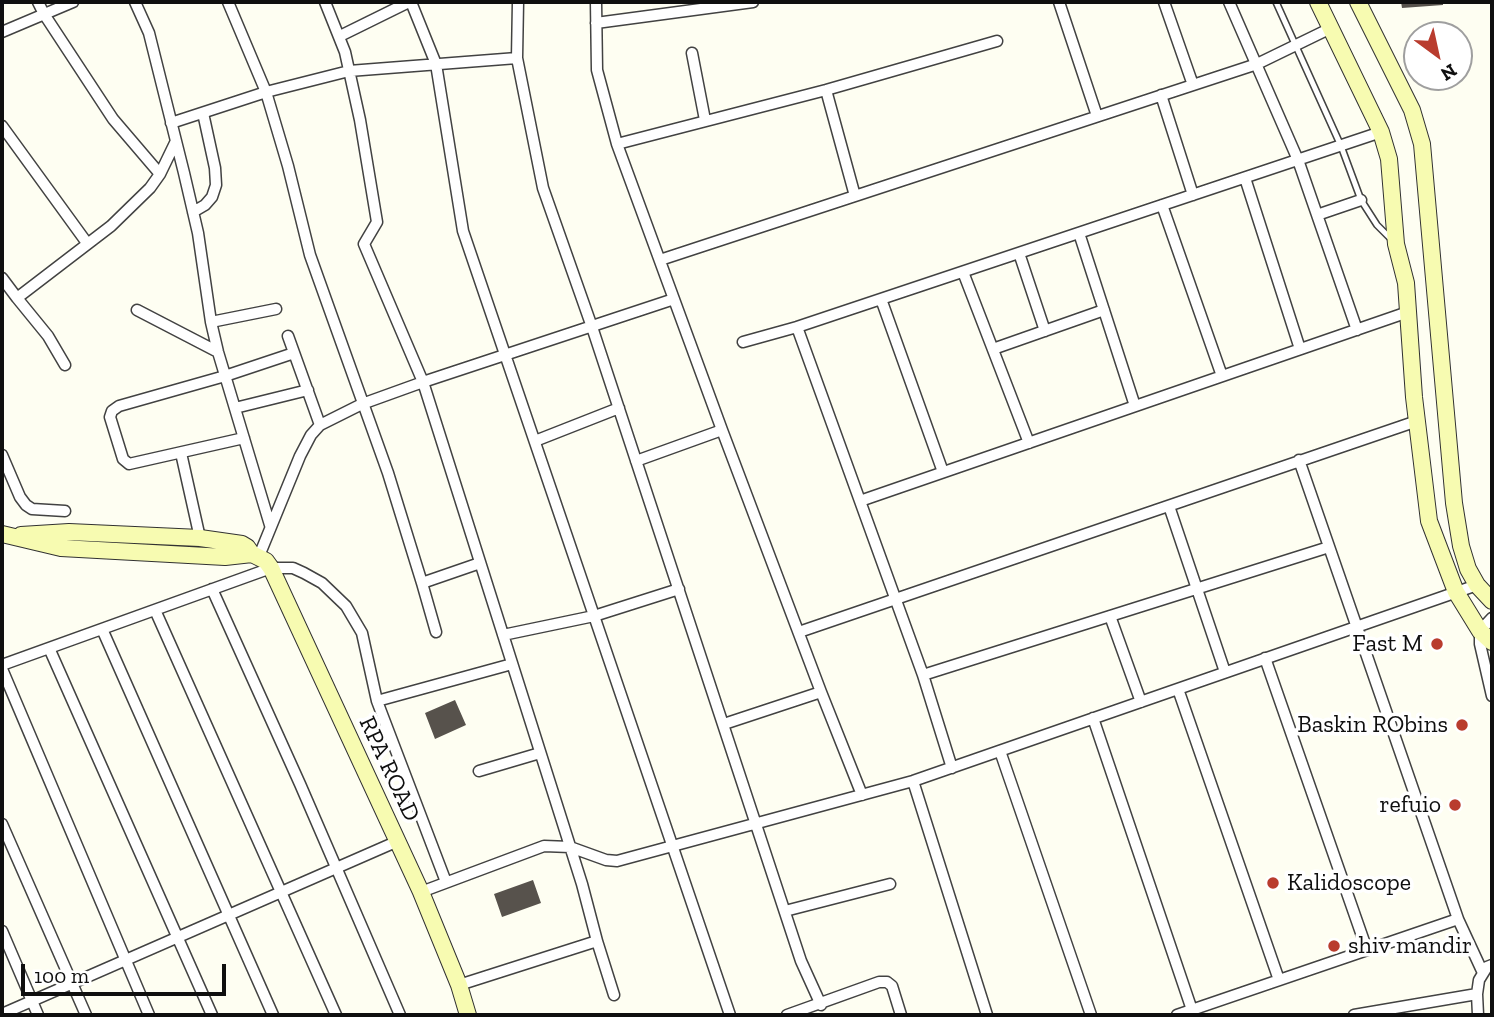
<!DOCTYPE html>
<html>
<head>
<meta charset="utf-8">
<style>
	body { margin:0 }
	#map { position:relative; width:1494px; height:1017px; overflow:hidden; background:#fefef2; font-family:"Zilla Slab",serif }
	canvas { display:block }
	.frame { position:absolute; inset:0; border:4px solid #0f0f0f; pointer-events:none }
	.north { position:absolute; left:1403px; top:21px; width:70px; height:70px; box-sizing:border-box; background:#fff; border:2px solid #9f9f9f; border-radius:50%; rotate:147deg; font-size:19px; font-weight:700; line-height:28px; text-align:center; color:#0f0f0f }
	.north::after { content:''; display:block; margin:auto; width:24px; height:32px; background:#b93c2e; clip-path:polygon(50% 0,100% 100%,50% 72%,0 100%) }
	.scale { position:absolute; left:21px; top:964px; width:205px; height:32px; box-sizing:border-box; border:4px solid #0f0f0f; border-top:0; padding-left:9px; font-size:21px; line-height:24px; white-space:nowrap; color:#0f0f0f; -webkit-text-stroke:5px #fff; paint-order:stroke }
</style>
</head>
<body>
<div id="map">
<canvas width="1494" height="1017"></canvas>
<div class="frame"></div>
<div class="north">N</div>
<div class="scale">100 m</div>
</div>
<script>
const ctx = document.querySelector('canvas').getContext('2d');
ctx.lineJoin = 'round';
function fill(path, color) { ctx.fillStyle = color; ctx.fill(path, 'evenodd'); }
const poly = rows => new Path2D(rows.map(r => 'M' + r).join(''));
function stroke(path, color, width, dash) { ctx.strokeStyle = color; ctx.lineWidth = width; ctx.lineCap = dash ? 'butt' : 'round'; ctx.setLineDash(dash || []); ctx.stroke(path); }
function write(font, color, halo, rows, align = 'center') {
  ctx.font = font + ' "Zilla Slab",serif'; ctx.lineWidth = 7; ctx.setLineDash([]); ctx.textBaseline = 'middle'; ctx.strokeStyle = halo; ctx.fillStyle = color; for (const [text, x, y, turn = 0] of rows) {
    ctx.save(); ctx.translate(x, y); ctx.rotate((+turn || 0) * Math.PI / 180); ctx.textAlign = isNaN(turn) ? turn : align; if (halo) ctx.strokeText(text, 0, 0); ctx.fillText(text, 0, 0); ctx.restore();
  }
}
fill(poly([
	[1401,2,1443,2,1443,5,1402,8],
	[455,700,466,725,435,739,425,713],
	[533,880,541,903,502,917,494,894]
]), '#57524c');
const lane = poly([
	[1276,2,1341,146,1361,200,1377,225,1392,240]
]);
const street = poly([
	[38,2,44,14,113,119,160,174],
	[135,2,149,33,184,173,198,233,211,322,218,352,270,525],
	[228,2,266,92,349,71,517,58,543,188,592,327,801,961,821,1005],
	[325,2,345,52,360,120,377,222,364,244,423,382,582,884,597,941,459,985],
	[411,2,436,64,463,231,730,1015],
	[596,2,597,70,617,144,722,430,821,692,862,795],
	[1059,2,1097,116],
	[1164,2,1193,85],
	[1229,2,1298,160,1357,330],
	[596,23,753,2],
	[2,32,73,2],
	[340,36,409,2],
	[692,53,705,120],
	[517,58,518,2],
	[826,90,855,196],
	[1161,95,1193,195],
	[171,123,266,92,288,166,310,255,388,473,422,583,480,563],
	[2,126,87,243],
	[617,144,826,90,997,41],
	[1245,178,1300,349],
	[1162,205,1222,376],
	[193,212,205,205,212,197,216,185,215,168,203,113],
	[1317,215,1361,200],
	[1079,233,1135,406],
	[1019,253,1045,331],
	[660,260,1257,64,1331,28],
	[963,272,1029,443],
	[2,278,17,298,111,226,150,188,160,174,175,143],
	[17,298,48,336,65,365],
	[881,299,943,472],
	[137,310,218,352],
	[211,322,276,309],
	[797,327,860,501],
	[288,336,320,425],
	[743,342,797,327,1381,132],
	[993,349,1104,310],
	[235,408,308,390],
	[244,438,129,464,123,459,110,417,112,411,119,406,225,376,294,353],
	[535,441,619,408],
	[181,453,200,538],
	[2,455,20,497,26,505,32,509,65,511],
	[1299,460,1458,919],
	[636,461,722,430],
	[1169,506,1225,672],
	[259,556,300,456,311,435,320,425,362,404,423,382,674,299],
	[422,583,436,632],
	[212,589,300,784,400,1015],
	[155,610,336,1015],
	[1110,616,1141,702],
	[1492,618,1480,631,1480,644,1492,696],
	[102,629,273,1015],
	[799,632,1417,421],
	[503,635,594,616,679,589],
	[49,648,212,1015],
	[1265,658,1367,950],
	[2,665,271,568,293,568,304,573,322,583,346,606,362,633,377,701,446,882],
	[2,669,149,1015],
	[923,675,860,501,1408,312],
	[1178,689,1279,980],
	[377,701,512,664],
	[1093,718,1192,1010],
	[724,724,821,692],
	[1000,751,1091,1015],
	[952,768,923,675,1329,547],
	[479,771,540,753],
	[913,781,987,1015],
	[2,824,86,1015],
	[421,892,544,846,570,847,606,860,617,861,913,781,1477,585],
	[785,911,890,884],
	[2,931,38,1015],
	[597,941,614,995],
	[2,1014,398,841],
	[787,1015,879,982,887,982,892,986,901,1015],
	[1177,1015,1458,919,1483,973],
	[1354,1015,1477,994],
	[1478,1015,1477,994,1479,980,1487,967,1492,965]
]);
const secondary = poly([
	[1318,2,1381,132,1389,159,1396,244,1406,283,1414,397,1429,521,1456,592,1480,631,1492,642],
	[1358,2,1412,110,1422,144,1454,503,1461,546,1468,569,1477,585,1492,601],
	[2,534,61,548,225,557,252,554,266,561,271,568,421,892,459,985,468,1015],
	[21,535,69,532,200,538,242,544,247,547,252,554]
]);
stroke(lane, '#424242', 8);
stroke(street, '#424242', 13);
stroke(secondary, '#313131', 18);
stroke(lane, '#fff', 5);
stroke(street, '#fff', 10);
stroke(secondary, '#f7fbb1', 16);
for (const [x, y, r, color] of [
	[1437,644,7,"#b93c2e"],
	[1462,725,7,"#b93c2e"],
	[1455,805,7,"#b93c2e"],
	[1273,883,7,"#b93c2e"],
	[1334,946,7,"#b93c2e"]
]) { const dot = new Path2D(); dot.arc(x, y, r, 0, 2 * Math.PI); ctx.fillStyle = color; ctx.fill(dot); stroke(dot, '#fff', 2.5); }
write('24px', '#0f0f0f', '#fff', [
	["Fast M",1423,644],
	["Baskin RObins",1448,725],
	["refuio",1441,805],
	["Kalidoscope",1287,883,"left"],
	["shiv mandir",1348,946,"left"]
], 'right');
write('24px', '#0f0f0f', '#fff', [
	["RPA ROAD",389,769,65]
]);
</script>
</body>
</html>
